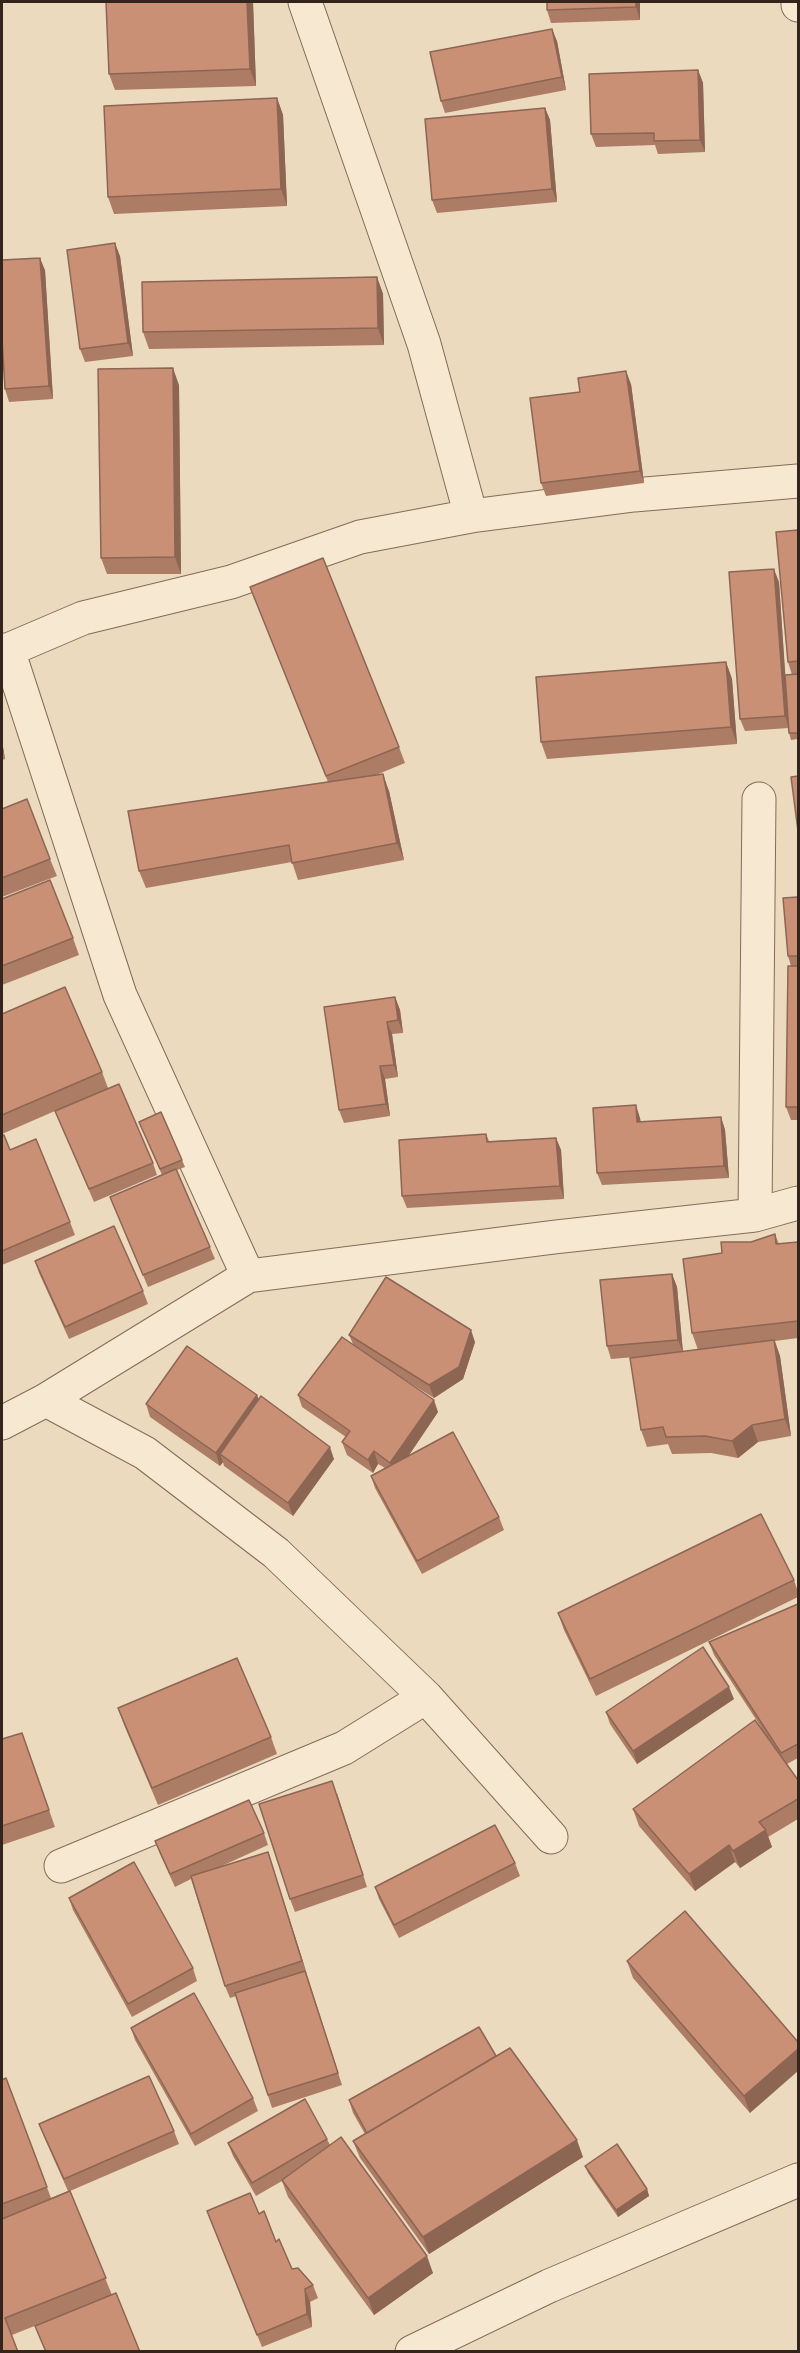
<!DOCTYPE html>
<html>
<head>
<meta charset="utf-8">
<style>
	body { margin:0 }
	#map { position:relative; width:800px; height:2353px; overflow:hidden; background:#ecdabf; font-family:"Noto Serif",serif }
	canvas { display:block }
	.frame { position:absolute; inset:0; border:3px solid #34251c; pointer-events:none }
</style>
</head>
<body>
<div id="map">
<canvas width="800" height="2353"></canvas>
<div class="frame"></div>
</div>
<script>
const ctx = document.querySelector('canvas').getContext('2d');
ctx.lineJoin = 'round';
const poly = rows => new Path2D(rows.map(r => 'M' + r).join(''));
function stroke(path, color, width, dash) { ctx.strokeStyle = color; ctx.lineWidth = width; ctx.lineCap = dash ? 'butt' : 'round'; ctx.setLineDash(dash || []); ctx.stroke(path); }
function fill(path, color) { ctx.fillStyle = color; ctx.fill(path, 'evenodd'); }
const minor = poly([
	[305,2,424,344,471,516],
	[798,2,798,5],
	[2,650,8,650,83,618,231,582,360,537,471,516,634,495,798,481],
	[8,650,120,995,248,1276],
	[755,1215,759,799],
	[46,1400,248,1276,555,1237,755,1215,798,1203],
	[2,1423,46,1400,145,1453,276,1553,426,1697,551,1837],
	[61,1866,344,1748,426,1697],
	[412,2352,549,2286,798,2180]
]);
stroke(minor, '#846b58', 35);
stroke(minor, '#f7e8d1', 33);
fill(poly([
	[106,2,253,2,256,86,115,90,109,74],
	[640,2,640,20,551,23,547,10],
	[557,41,566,90,445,113,441,101],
	[698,70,703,83,705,152,658,154,655,145,596,147,591,134],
	[277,98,283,115,287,206,114,214,108,197],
	[545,108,550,120,557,202,437,213,432,200],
	[120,256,133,356,85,362,80,349],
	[45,270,53,399,9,402,5,389],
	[377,277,383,294,384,345,149,349,143,332],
	[631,384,644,483,546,496,541,483,580,392],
	[179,385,181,574,107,574,101,558],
	[798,530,798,739,791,740,789,733,789,728,745,731,740,719,779,582,785,675,792,675,788,662],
	[250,587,399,747,405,763,376,775,389,791,404,860,298,880,292,862,146,888,139,871,328,782],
	[726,662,732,679,737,744,547,759,541,742],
	[2,741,5,759,2,760],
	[2,809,50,859,57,876,2,897],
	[798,897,798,1120,791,1120,786,1107,791,966,788,956],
	[2,899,73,938,79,955,2,985],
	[395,997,400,1010,403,1033,392,1034,398,1077,385,1079,390,1116,344,1123,339,1110],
	[2,1014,102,1072,108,1088,153,1163,157,1175,94,1202,55,1111,2,1134],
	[721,1117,725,1130,729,1178,602,1185,597,1173,640,1118,641,1122],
	[139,1122,182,1160,185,1167,177,1170,215,1259,148,1287,110,1197,162,1175],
	[486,1134,489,1141,556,1138,561,1150,564,1199,407,1208,402,1196],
	[2,1136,10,1150,70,1222,75,1235,2,1265],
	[775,1234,779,1244,798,1242,798,1338,775,1341,780,1356,791,1436,758,1442,738,1458,711,1453,672,1454,668,1444,647,1447,641,1430,659,1355,611,1359,607,1346,672,1274,677,1287,683,1352,698,1350,692,1333,722,1253,751,1242],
	[35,1261,143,1291,148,1304,69,1339,39,1273],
	[349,1335,475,1342,463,1379,434,1398,402,1378,438,1412,409,1455,499,1517,504,1530,422,1574,375,1488,371,1476,385,1468,378,1464,373,1473,347,1455,342,1442,346,1437,302,1407,298,1395,353,1344],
	[259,1399,334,1459,293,1516,224,1466,223,1462,220,1466,150,1417,146,1404],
	[794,1580,798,1592,798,1597,596,1696,564,1630,558,1613],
	[798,1604,798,1758,787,1764,798,1780,798,1819,768,1837,772,1847,740,1868,735,1862,695,1891,639,1826,633,1809,761,1727,714,1655,709,1642],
	[734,1699,637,1764,610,1724,606,1712],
	[118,1708,271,1737,277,1754,158,1805,124,1725],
	[22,1733,55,1827,2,1845,2,1739],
	[337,1793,367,1887,295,1912,290,1899],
	[264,1833,268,1845,215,1869,268,1852,342,2085,272,2108,236,1996,230,1998,225,1986,191,1879,175,1887,160,1854,155,1841],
	[515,1863,520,1876,399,1938,379,1899,375,1887],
	[69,1898,193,1968,197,1981,132,2017,73,1910],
	[627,1961,798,2042,750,2113,633,1978],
	[131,2028,253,2098,258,2111,195,2146,135,2040],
	[496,2056,583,2157,429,2254,360,2158,353,2141,365,2134,353,2113,349,2100],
	[6,2078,51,2198,68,2191,44,2137,39,2124,174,2131,179,2144,70,2191,112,2295,12,2335,2,2352,2,2080],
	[327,2139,330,2145,433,2273,374,2315,288,2197,282,2181,256,2196,233,2156,228,2143],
	[585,2166,647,2189,649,2196,618,2217,588,2173],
	[207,2211,259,2214,292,2269,313,2285,318,2298,310,2302,312,2327,262,2347]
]), '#ad7c65');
fill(poly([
	[247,2,253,2,256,86,250,69],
	[636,2,640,2,640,20,636,7],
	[552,29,557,41,566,90,562,77],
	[698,70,703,83,705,152,700,140],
	[277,98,283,115,287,206,281,189],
	[545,108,550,120,557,202,552,189],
	[115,243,120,256,133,356,128,343],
	[40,258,45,270,53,399,49,386],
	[377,277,383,294,384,345,378,328],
	[173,368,179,385,181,574,175,557],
	[626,371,631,384,644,483,640,471],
	[774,569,779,582,789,728,785,716],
	[726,662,732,679,737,744,731,727],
	[2,741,5,759,2,748],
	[383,774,389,791,404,860,397,843],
	[395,997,400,1010,403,1033,398,1020],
	[387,1022,392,1034,398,1077,394,1065],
	[380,1066,385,1079,390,1116,386,1104],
	[636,1105,640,1118,641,1134,637,1122],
	[721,1117,725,1130,729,1178,724,1166],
	[556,1138,561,1150,564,1199,560,1186],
	[672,1274,677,1287,683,1353,678,1340],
	[471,1330,475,1342,463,1379,434,1398,429,1385],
	[774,1340,780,1356,791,1436,785,1419],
	[257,1395,262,1407,220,1454,223,1462,220,1466,216,1453],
	[434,1400,438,1412,395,1476,390,1463],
	[752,1425,758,1442,738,1458,732,1441],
	[330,1447,334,1459,293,1516,288,1503],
	[374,1451,378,1464,373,1473,368,1460],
	[729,1687,734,1699,637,1764,633,1751],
	[766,1830,772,1847,740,1868,733,1851],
	[729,1845,735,1862,695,1891,689,1874],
	[268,1852,272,1865,307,1974,302,1961],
	[798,2049,798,2071,750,2113,744,2096],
	[577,2140,583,2157,429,2254,423,2237],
	[647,2189,649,2196,618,2217,616,2210],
	[427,2256,433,2273,374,2315,368,2298],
	[305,2289,310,2302,312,2327,307,2314]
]), '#8d6553');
const building = poly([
	[106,2,247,2,250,69,109,74,106,2],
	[547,2,636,2,636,7,547,10,547,2],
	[552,29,562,77,441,101,430,52,552,29],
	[698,70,700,140,654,141,654,133,591,134,589,74,698,70],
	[277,98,281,189,108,197,104,106,277,98],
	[545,108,552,189,432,200,425,119,545,108],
	[115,243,128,343,80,349,67,250,115,243],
	[40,258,49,386,5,389,2,339,2,260,40,258],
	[377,277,378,328,143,332,142,282,377,277],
	[173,368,175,557,101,558,98,369,173,368],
	[626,371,640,471,541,483,530,398,580,392,578,378,626,371],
	[798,530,798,661,788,662,776,532,798,530],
	[323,558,399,747,326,776,250,587,323,558],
	[774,569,785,716,740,719,729,572,774,569],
	[726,662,731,727,541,742,536,677,726,662],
	[798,674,798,733,789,733,785,675,798,674],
	[383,774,397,843,292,863,289,845,139,871,128,811,383,774],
	[798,776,798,831,791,777,798,776],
	[27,799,50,859,2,878,2,809,27,799],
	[50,880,73,938,2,966,2,899,50,880],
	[798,897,798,956,788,956,783,898,798,897],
	[788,966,798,966,798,1107,786,1107,788,966],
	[65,987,102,1072,2,1115,2,1014,65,987],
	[395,997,398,1020,387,1022,394,1065,380,1066,386,1104,339,1110,324,1007,395,997],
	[119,1084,153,1163,89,1189,55,1111,119,1084],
	[636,1105,637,1122,721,1117,724,1166,597,1173,593,1108,636,1105],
	[161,1112,182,1160,160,1169,139,1122,161,1112],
	[486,1134,487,1142,556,1138,560,1186,402,1196,399,1140,486,1134],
	[4,1135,10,1150,36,1139,70,1222,2,1251,2,1136,4,1135],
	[176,1169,210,1247,143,1275,110,1197,176,1169],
	[114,1226,143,1291,65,1327,35,1261,114,1226],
	[775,1234,776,1244,798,1242,798,1321,692,1333,683,1259,722,1253,721,1242,751,1242,775,1234],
	[672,1274,678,1340,607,1346,600,1280,672,1274],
	[386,1277,471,1330,459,1367,429,1385,349,1335,386,1277],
	[342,1337,434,1400,390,1463,374,1451,368,1460,342,1442,350,1431,298,1395,342,1337],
	[774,1340,785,1419,752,1425,732,1441,705,1436,666,1437,663,1427,641,1430,630,1358,774,1340],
	[187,1346,257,1395,216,1453,146,1404,187,1346],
	[261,1396,330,1447,288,1503,220,1454,261,1396],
	[453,1432,499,1517,417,1561,371,1476,453,1432],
	[761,1514,794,1580,590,1679,558,1613,761,1514],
	[798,1604,798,1744,781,1753,709,1642,798,1604],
	[703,1647,729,1687,633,1751,606,1712,703,1647],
	[237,1658,271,1737,152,1788,118,1708,237,1658],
	[755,1720,798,1780,798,1799,759,1822,766,1830,733,1851,729,1845,689,1874,633,1809,755,1720],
	[22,1733,49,1810,2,1826,2,1739,22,1733],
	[332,1781,363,1875,290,1899,259,1804,332,1781],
	[249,1800,264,1833,170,1874,155,1841,249,1800],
	[495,1825,515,1863,394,1925,375,1887,495,1825],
	[268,1852,302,1961,225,1986,191,1876,268,1852],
	[134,1862,193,1968,128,2004,69,1898,134,1862],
	[685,1911,798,2042,798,2049,744,2096,627,1961,685,1911],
	[305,1971,338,2073,268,2095,235,1993,305,1971],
	[194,1993,253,2098,191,2134,131,2028,194,1993],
	[479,2027,496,2056,367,2133,349,2100,479,2027],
	[510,2048,577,2140,423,2237,353,2141,510,2048],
	[149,2076,174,2131,64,2179,39,2124,149,2076],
	[6,2078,47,2187,2,2204,2,2080,6,2078],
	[305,2099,327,2139,252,2183,228,2143,305,2099],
	[341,2137,427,2256,368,2298,282,2180,341,2137],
	[617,2144,647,2189,616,2210,585,2166,617,2144],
	[70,2191,106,2278,5,2318,18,2352,2,2352,2,2219,70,2191],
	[250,2193,259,2214,264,2211,276,2242,279,2239,292,2269,298,2268,313,2285,305,2289,307,2314,257,2335,207,2211,250,2193],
	[116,2293,140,2352,46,2352,35,2326,116,2293]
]);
fill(building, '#c99076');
stroke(building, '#8d6553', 1.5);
</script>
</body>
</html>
